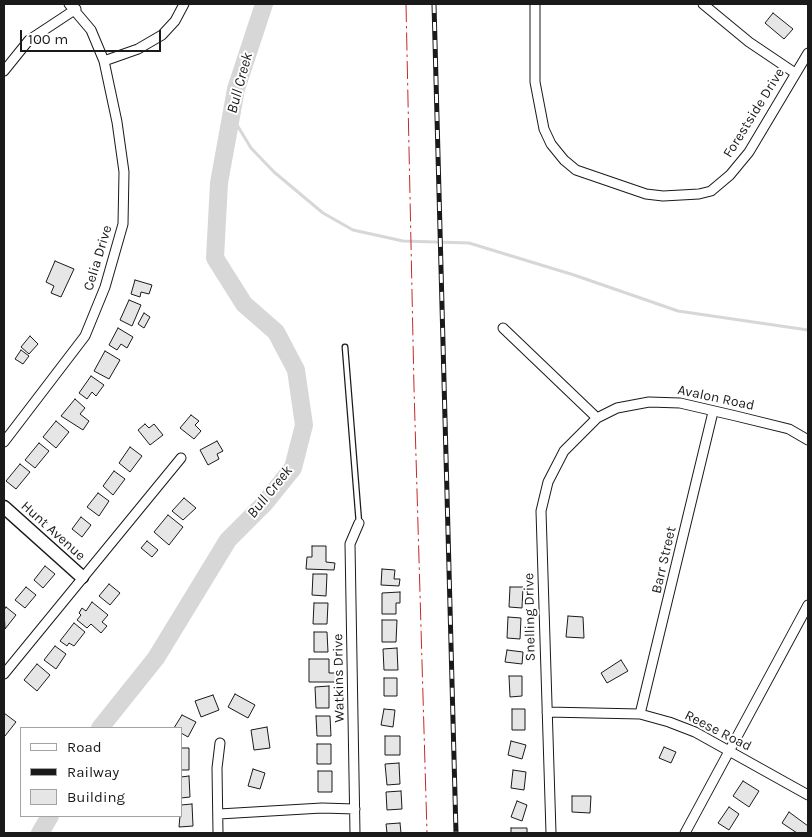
<!DOCTYPE html>
<html>
<head>
<meta charset="utf-8">
<style>
	body { margin:0 }
	#map { position:relative; width:812px; height:837px; overflow:hidden; background:#fff; font-family:Karla,sans-serif }
	canvas { display:block }
	.frame { position:absolute; inset:0; border:5px solid #1a1a1a; pointer-events:none }
	.legend { position:absolute; left:20px; top:727px; width:162px; height:90px; box-sizing:border-box; background:#fff; border:1px solid #a3a3a3; margin:0; padding:6px 9px; list-style:none; font-size:15px; color:#1a1a1a }
	.legend li { display:flex; align-items:center; gap:10px; height:25px }
	.legend b { width:25px; border:1px solid #a3a3a3 }
	.scale { position:absolute; left:20px; top:30px; width:141px; height:22px; box-sizing:border-box; border:2px solid #1a1a1a; border-top:0; padding-left:6px; font-size:15px; line-height:18px; white-space:nowrap; color:#1a1a1a; -webkit-text-stroke:4px #fff; paint-order:stroke }
</style>
</head>
<body>
<div id="map">
<canvas width="812" height="837"></canvas>
<div class="frame"></div>
<ul class="legend">
<li><b style="height:6px;background:#fff"></b>Road</li>
<li><b style="height:6px;background:#1a1a1a"></b>Railway</li>
<li><b style="height:14px;background:#e6e6e6"></b>Building</li>
</ul>
<div class="scale">100 m</div>
</div>
<script>
const ctx = document.querySelector('canvas').getContext('2d');
ctx.lineJoin = 'round';
const poly = rows => new Path2D(rows.map(r => 'M' + r).join(''));
function stroke(path, color, width, dash) { ctx.strokeStyle = color; ctx.lineWidth = width; ctx.lineCap = dash ? 'butt' : 'round'; ctx.setLineDash(dash || []); ctx.stroke(path); }
function fill(path, color) { ctx.fillStyle = color; ctx.fill(path, 'evenodd'); }
function write(font, color, halo, rows, align = 'center') {
  ctx.font = font + ' Karla,sans-serif'; ctx.lineWidth = 4; ctx.setLineDash([]); ctx.textBaseline = 'middle'; ctx.strokeStyle = halo; ctx.fillStyle = color; for (const [text, x, y, turn = 0] of rows) {
    ctx.save(); ctx.translate(x, y); ctx.rotate((+turn || 0) * Math.PI / 180); ctx.textAlign = isNaN(turn) ? turn : align; if (halo) ctx.strokeText(text, 0, 0); ctx.fillText(text, 0, 0); ctx.restore();
  }
}
stroke(poly([
	[231,115,251,148,274,172,323,213,353,230,403,241,469,243,574,275,678,311,808,330]
]), '#d7d7d7', 3);
stroke(poly([
	[100,728,156,658,228,540,264,504,293,468,304,425,296,370,276,332,244,304,215,258,219,183,236,89,264,4],
	[40,833,50,816]
]), '#d7d7d7', 18);
const building = poly([
	[773,13,793,29,784,39,765,23,773,13],
	[55,261,74,269,61,297,51,293,54,286,46,282,55,261],
	[135,280,152,285,149,294,141,292,140,297,131,294,135,280],
	[129,300,141,305,132,326,120,320,129,300],
	[144,313,150,317,144,328,138,324,144,313],
	[118,328,133,337,127,348,121,344,117,350,109,345,118,328],
	[30,336,38,344,29,354,21,347,30,336],
	[21,350,29,356,23,364,15,359,21,350],
	[105,351,120,360,109,379,94,371,105,351],
	[91,376,104,385,96,396,92,392,87,399,79,393,91,376],
	[75,399,85,408,80,414,89,421,83,430,61,416,75,399],
	[191,415,199,421,195,425,201,431,194,439,180,428,191,415],
	[56,421,69,432,56,448,43,437,56,421],
	[145,424,149,428,154,424,163,435,150,445,138,430,145,424],
	[217,441,223,451,217,454,219,459,208,465,200,450,217,441],
	[39,443,49,451,35,468,25,460,39,443],
	[130,447,142,456,130,472,119,463,130,447],
	[20,464,30,472,16,489,6,481,20,464],
	[114,471,125,479,113,495,103,486,114,471],
	[98,493,109,501,99,516,87,507,98,493],
	[184,498,196,508,183,520,172,511,184,498],
	[168,515,183,527,169,545,154,532,168,515],
	[81,517,91,525,82,537,72,529,81,517],
	[147,541,158,550,152,557,141,548,147,541],
	[312,546,326,546,326,562,335,563,334,570,306,569,307,557,312,557,312,546],
	[45,566,55,574,43,588,34,580,45,566],
	[382,569,395,570,394,579,400,579,399,586,381,585,382,569],
	[313,574,327,574,326,596,312,595,313,574],
	[109,584,120,593,110,605,99,596,109,584],
	[26,587,36,595,25,608,15,600,26,587],
	[510,587,523,587,522,608,509,607,510,587],
	[400,592,400,603,396,603,396,614,382,614,382,593,400,592],
	[92,602,108,615,102,622,107,626,101,633,91,624,87,628,77,620,81,615,79,613,82,608,86,611,92,602],
	[314,603,328,603,327,624,313,624,314,603],
	[6,607,16,615,5,629,4,610,6,607],
	[568,616,583,617,584,638,566,637,568,616],
	[508,617,521,618,520,639,507,638,508,617],
	[382,620,397,620,396,642,382,642,382,620],
	[74,623,85,632,74,646,69,643,67,646,60,641,74,623],
	[314,632,327,632,328,652,314,652,314,632],
	[55,646,66,654,56,669,44,660,55,646],
	[397,648,398,670,384,670,383,649,397,648],
	[507,650,523,652,522,664,505,662,507,650],
	[309,659,329,659,329,673,337,673,337,682,309,682,309,659],
	[621,660,628,671,607,683,601,673,621,660],
	[37,664,50,675,37,691,24,680,37,664],
	[509,676,522,676,522,696,510,697,509,676],
	[384,678,397,678,397,696,384,696,384,678],
	[329,686,329,708,316,708,315,687,329,686],
	[235,694,255,705,248,718,228,707,235,694],
	[213,695,219,710,201,717,195,701,213,695],
	[384,709,395,710,393,727,381,725,384,709],
	[512,709,525,709,525,730,512,730,512,709],
	[4,713,16,722,5,736,4,735,4,713],
	[182,715,196,722,188,737,181,733,181,728,174,728,182,715],
	[316,716,330,716,331,736,317,736,316,716],
	[267,727,270,748,254,750,251,730,267,727],
	[385,736,400,736,400,755,385,755,385,736],
	[511,741,526,745,522,759,508,755,511,741],
	[317,744,331,744,331,764,317,764,317,744],
	[664,747,676,752,671,763,659,758,664,747],
	[181,748,189,748,189,770,181,770,181,748],
	[399,763,400,784,387,785,385,764,399,763],
	[253,769,265,773,260,789,248,786,253,769],
	[513,770,526,772,524,790,511,788,513,770],
	[318,771,332,771,332,792,318,792,318,771],
	[189,776,190,797,181,798,181,777,189,776],
	[743,781,759,791,749,807,733,796,743,781],
	[401,791,402,809,387,810,386,792,401,791],
	[572,796,591,796,590,813,572,812,572,796],
	[517,801,527,805,522,821,511,817,517,801],
	[192,804,193,826,179,827,181,805,192,804],
	[729,807,739,814,729,830,718,823,729,807],
	[789,812,808,826,808,833,797,833,782,823,789,812],
	[400,823,401,833,387,833,386,824,400,823],
	[511,828,527,828,527,833,511,833,511,828]
]);
fill(building, '#e6e6e6');
stroke(building, '#1a1a1a', 1);
const lane = poly([
	[345,347,359,523]
]);
const street = poly([
	[535,4,535,82,544,129,551,144,564,160,576,170,646,194,663,196,699,194,711,191,730,175,749,152,808,53],
	[703,4,749,42,795,73],
	[104,61,138,49,162,35,175,21,184,4],
	[4,71,29,40,76,9],
	[503,328,597,418],
	[4,442,85,336,105,287,123,224,124,172,117,122,104,61,91,30,69,4],
	[4,674,181,458],
	[547,712,640,714,669,722,695,732,808,795],
	[640,714,713,412],
	[219,814,322,808,355,809],
	[218,833,217,768,220,743],
	[355,833,350,544,359,523],
	[551,833,541,511,548,482,564,451,597,418,617,408,649,402,680,403,736,416,789,429,808,440],
	[685,833,808,605]
]);
const secondary = poly([
	[4,507,82,577]
]);
stroke(lane, '#1a1a1a', 7);
stroke(street, '#1a1a1a', 11);
stroke(secondary, '#1a1a1a', 15);
stroke(lane, '#fff', 4.5);
stroke(street, '#fff', 9);
stroke(secondary, '#fff', 12);
const rail = poly([
	[434,4,456,833]
]);
stroke(rail, '#1a1a1a', 5);
stroke(rail, '#fff', 3, [9]);
stroke(poly([
	[406,4,414,388,427,833]
]), '#c62828', 1, [18, 4, 2.5, 4]);
write('14px', '#1a1a1a', '#fff', [
	["Forestside Drive",754,113,-58],
	["Celia Drive",98,258,-73],
	["Avalon Road",716,398,12],
	["Hunt Avenue",53,531,42],
	["Barr Street",664,560,-77],
	["Snelling Drive",530,617,-91],
	["Watkins Drive",339,678,-91],
	["Reese Road",718,731,27]
]);
write('italic 15px', '#1a1a1a', '#fff', [
	["Bull Creek",240,83,-75],
	["Bull Creek",270,492,-51]
]);
</script>
</body>
</html>
